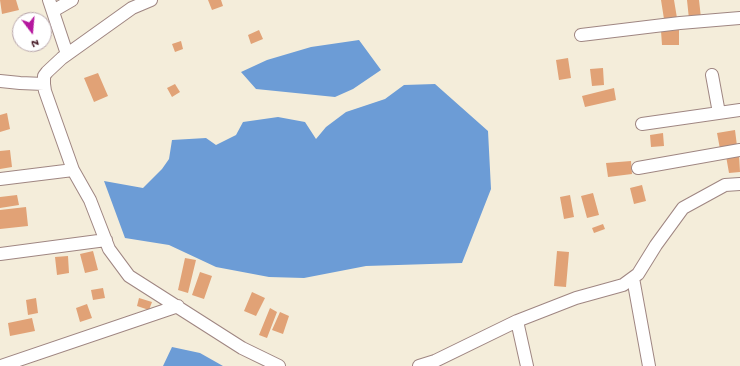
<!DOCTYPE html>
<html>
<head>
<meta charset="utf-8">
<style>
	body { margin:0 }
	#map { position:relative; width:740px; height:366px; overflow:hidden; background:#f4edda; font-family:"Gochi Hand",sans-serif }
	canvas { display:block }
	.north { position:absolute; left:12px; top:12px; width:40px; height:40px; box-sizing:border-box; background:#fff; border:1px solid #b7a5aa; border-radius:50%; rotate:164deg; font-size:11px; font-weight:700; line-height:16px; text-align:center; color:#4a1f2b }
	.north::after { content:''; display:block; margin:auto; width:14px; height:18px; background:#b5179e; clip-path:polygon(50% 0,100% 100%,50% 72%,0 100%) }
</style>
</head>
<body>
<div id="map">
<canvas width="740" height="366"></canvas>
<div class="north">N</div>
</div>
<script>
const ctx = document.querySelector('canvas').getContext('2d');
ctx.lineJoin = 'round';
function fill(path, color) { ctx.fillStyle = color; ctx.fill(path, 'evenodd'); }
const poly = rows => new Path2D(rows.map(r => 'M' + r).join(''));
function stroke(path, color, width, dash) { ctx.strokeStyle = color; ctx.lineWidth = width; ctx.lineCap = dash ? 'butt' : 'round'; ctx.setLineDash(dash || []); ctx.stroke(path); }
fill(poly([
	[359,40,381,70,353,89,335,97,256,89,241,72,267,60,311,47],
	[435,84,488,131,491,189,462,263,366,266,304,278,269,277,216,267,169,245,125,238,104,181,143,188,162,169,169,159,172,140,206,138,216,145,236,135,243,122,278,117,305,122,316,139,326,127,346,112,385,99,404,85],
	[172,347,200,353,223,366,163,366]
]), '#6c9cd6');
fill(poly([
	[0,0,16,0,19,10,2,14],
	[208,0,221,0,223,6,212,10],
	[661,0,674,0,677,18,664,19],
	[687,0,699,0,701,18,689,19],
	[259,30,263,39,251,44,248,35],
	[679,30,679,45,662,45,661,31],
	[181,41,183,49,175,52,172,44],
	[568,58,571,78,559,80,556,60],
	[603,68,604,85,592,86,590,69],
	[98,73,108,96,94,102,84,78],
	[175,84,180,92,172,97,167,88],
	[614,88,616,100,585,107,582,96],
	[7,113,10,129,0,132,0,115],
	[735,130,737,146,720,149,717,133],
	[663,133,664,146,651,147,650,135],
	[10,150,12,167,0,169,0,151],
	[739,154,740,172,729,173,726,156],
	[631,161,632,174,608,177,606,163],
	[642,185,646,201,634,204,630,188],
	[593,193,599,215,587,218,581,196],
	[17,195,19,205,0,208,0,197],
	[570,195,574,217,564,219,560,197],
	[26,207,28,226,0,229,0,210],
	[603,224,605,229,594,233,592,228],
	[93,251,98,270,85,273,80,254],
	[557,251,569,252,566,287,554,286],
	[68,256,69,273,57,275,55,257],
	[185,258,196,260,188,293,178,290],
	[200,272,212,276,204,299,192,295],
	[103,288,105,298,93,300,91,290],
	[252,292,265,298,256,316,244,311],
	[36,298,38,313,28,315,26,300],
	[139,298,152,302,149,310,137,306],
	[87,304,92,318,80,322,76,308],
	[270,308,277,312,267,338,259,335],
	[280,312,289,316,283,334,272,330],
	[32,318,35,331,10,336,8,323]
]), '#e1a276');
const minor = poly([
	[49,0,67,54],
	[151,0,132,8,62,58,47,72,44,76,44,84,45,91,73,170,90,200,109,249,129,276,242,348,279,366],
	[53,11,72,0],
	[581,35,680,23,740,18],
	[712,75,719,113],
	[0,81,20,83,44,84],
	[642,124,740,110],
	[638,168,740,150],
	[0,179,73,170],
	[0,254,106,240],
	[633,278,649,366],
	[517,321,527,366],
	[1,366,178,306],
	[419,366,435,361,517,321,576,298,623,285,638,274,656,245,683,208,725,185,740,184]
]);
stroke(minor, '#9f8682', 14);
stroke(minor, '#fff', 12);
</script>
</body>
</html>
